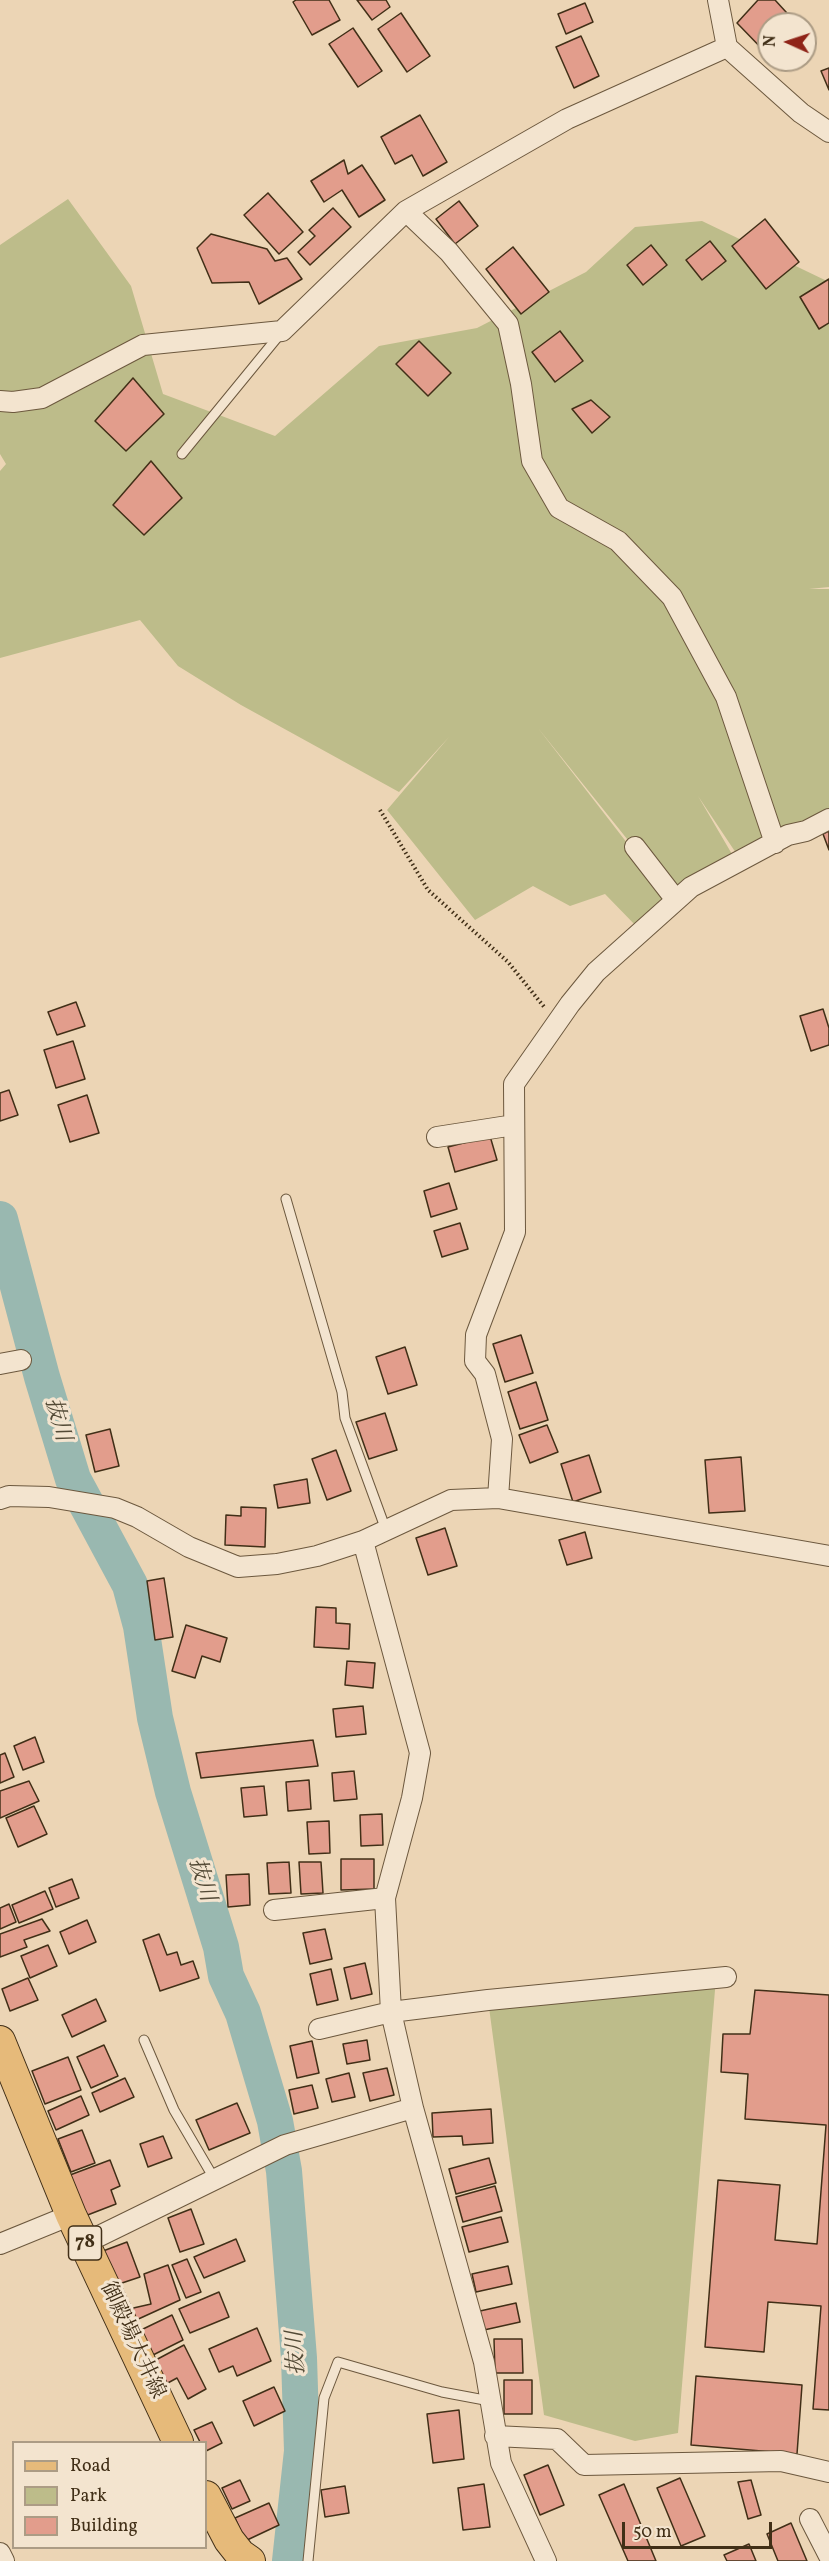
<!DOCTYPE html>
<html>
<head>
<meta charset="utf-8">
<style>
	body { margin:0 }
	#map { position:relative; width:829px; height:2561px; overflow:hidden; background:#ecd5b5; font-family:Vollkorn,serif }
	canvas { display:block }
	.legend { position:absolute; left:12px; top:2441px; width:195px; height:108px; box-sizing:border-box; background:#f3e4cf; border:2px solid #ac9c85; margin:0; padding:8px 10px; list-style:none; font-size:18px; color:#412f17 }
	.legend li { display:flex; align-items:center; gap:12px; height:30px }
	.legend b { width:30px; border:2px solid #ac9c85 }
	.north { position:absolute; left:757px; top:12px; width:60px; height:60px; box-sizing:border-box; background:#f3e4cf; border:2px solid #ac9c85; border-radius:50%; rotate:273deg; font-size:16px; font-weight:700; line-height:24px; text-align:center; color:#412f17 }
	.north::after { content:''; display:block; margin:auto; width:21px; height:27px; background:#8f2418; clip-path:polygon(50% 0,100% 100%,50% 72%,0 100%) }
	.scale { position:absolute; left:622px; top:2522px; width:150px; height:27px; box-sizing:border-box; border:3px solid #412f17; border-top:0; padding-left:8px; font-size:18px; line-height:21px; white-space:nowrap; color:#412f17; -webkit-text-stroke:4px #f3e4cf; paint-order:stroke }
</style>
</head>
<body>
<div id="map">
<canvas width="829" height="2561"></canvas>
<ul class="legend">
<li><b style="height:8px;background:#e6ba7a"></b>Road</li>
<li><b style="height:16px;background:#bdbc8a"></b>Park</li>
<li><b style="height:16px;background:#e29d8c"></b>Building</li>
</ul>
<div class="north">N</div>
<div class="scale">50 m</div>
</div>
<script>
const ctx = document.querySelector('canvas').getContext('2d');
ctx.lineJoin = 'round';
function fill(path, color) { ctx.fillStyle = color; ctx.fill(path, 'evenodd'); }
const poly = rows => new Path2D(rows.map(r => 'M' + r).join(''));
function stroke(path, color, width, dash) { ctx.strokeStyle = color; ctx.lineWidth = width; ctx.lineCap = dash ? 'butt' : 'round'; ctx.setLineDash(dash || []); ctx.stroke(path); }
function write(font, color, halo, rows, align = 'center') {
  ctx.font = font + ' Vollkorn,"Noto Serif JP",serif'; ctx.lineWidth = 6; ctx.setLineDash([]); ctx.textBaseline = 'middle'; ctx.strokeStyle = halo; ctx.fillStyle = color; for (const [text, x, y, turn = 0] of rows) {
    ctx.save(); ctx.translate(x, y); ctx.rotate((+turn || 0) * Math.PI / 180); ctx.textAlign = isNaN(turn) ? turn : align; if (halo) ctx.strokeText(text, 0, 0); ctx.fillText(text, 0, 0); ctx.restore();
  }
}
fill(poly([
	[68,199,131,286,163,394,275,436,379,346,477,328,586,272,635,227,702,221,829,282,829,587,809,589,829,589,829,814,738,856,698,796,736,861,676,900,538,728,672,901,638,928,605,894,570,906,533,886,475,920,387,810,449,737,399,792,241,705,178,666,140,620,0,658,0,471,6,464,0,454,0,245],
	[716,1978,678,2433,635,2441,544,2415,488,2000]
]), '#bdbc8a');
stroke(poly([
	[0,1219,42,1377,73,1479,130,1585,141,1626,155,1718,173,1792,221,1947,226,1976,243,2013,275,2121,284,2171,299,2358,302,2451,290,2561]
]), '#99b8b0', 36);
const building = poly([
	[296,0,329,0,340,20,312,35,293,2,296,0],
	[357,0,386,0,390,7,372,20,357,0],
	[758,0,775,0,797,24,769,24,769,56,737,23,758,0],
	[585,3,593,22,566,34,558,14,585,3],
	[401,13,430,56,407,72,378,29,401,13],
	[353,28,382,71,358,87,329,44,353,28],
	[805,33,813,42,805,50,805,33],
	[581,36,599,76,574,88,556,47,581,36],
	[772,60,794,60,782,70,772,60],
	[829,68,829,90,821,71,829,68],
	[420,115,447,162,423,176,412,155,395,164,381,137,420,115],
	[344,160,348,174,362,165,385,200,359,217,342,190,324,202,311,181,344,160],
	[268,193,303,232,279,254,244,215,268,193],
	[459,201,478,226,455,244,436,219,459,201],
	[333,208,351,227,310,265,298,252,315,236,309,230,333,208],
	[765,219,799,262,766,289,732,246,765,219],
	[211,234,267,249,275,261,287,258,302,279,259,304,249,282,212,283,197,248,211,234],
	[710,241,726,261,702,280,686,260,710,241],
	[651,245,667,265,643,285,627,265,651,245],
	[513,247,549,292,521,314,486,269,513,247],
	[829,279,829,323,819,329,800,297,829,279],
	[560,331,583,361,555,382,532,352,560,331],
	[419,341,451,373,428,396,396,364,419,341],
	[133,378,164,414,126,451,95,421,133,378],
	[591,400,610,417,592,433,572,409,591,400],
	[151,461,182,498,144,535,113,505,151,461],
	[829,831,829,850,823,834,829,831],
	[76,1002,85,1026,57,1035,48,1012,76,1002],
	[823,1009,829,1028,829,1045,811,1051,800,1016,823,1009],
	[73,1041,85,1079,56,1088,44,1050,73,1041],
	[9,1090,18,1115,0,1121,0,1093,9,1090],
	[87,1095,99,1133,70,1142,58,1105,87,1095],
	[490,1136,497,1160,455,1172,448,1147,490,1136],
	[449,1183,457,1209,431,1217,424,1191,449,1183],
	[460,1223,468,1249,442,1257,434,1231,460,1223],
	[521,1335,533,1373,505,1382,493,1344,521,1335],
	[405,1347,417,1385,388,1394,376,1357,405,1347],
	[536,1382,548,1420,520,1429,508,1392,536,1382],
	[385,1413,397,1450,369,1459,356,1422,385,1413],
	[547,1425,558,1452,530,1463,519,1435,547,1425],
	[110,1429,119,1466,95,1472,86,1435,110,1429],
	[336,1450,351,1491,327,1500,312,1459,336,1450],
	[589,1455,601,1492,573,1502,561,1464,589,1455],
	[741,1457,745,1511,709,1513,705,1460,741,1457],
	[307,1479,310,1503,278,1508,274,1485,307,1479],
	[241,1507,266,1508,265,1547,225,1545,226,1515,241,1516,241,1507],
	[445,1528,457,1566,428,1575,416,1538,445,1528],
	[585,1532,592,1558,567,1565,559,1540,585,1532],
	[164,1578,173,1637,155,1640,147,1581,164,1578],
	[316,1607,336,1608,336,1623,350,1624,349,1649,314,1647,316,1607],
	[186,1625,227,1638,220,1662,202,1656,195,1678,172,1671,186,1625],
	[347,1661,375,1663,373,1688,345,1685,347,1661],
	[363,1706,366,1734,336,1737,333,1709,363,1706],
	[35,1737,44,1762,23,1770,14,1746,35,1737],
	[313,1740,318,1766,201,1778,196,1753,313,1740],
	[5,1753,14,1777,0,1783,0,1755,5,1753],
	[354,1771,357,1799,334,1801,332,1773,354,1771],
	[309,1780,311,1809,288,1811,286,1782,309,1780],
	[29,1781,39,1801,0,1818,0,1791,29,1781],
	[264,1786,267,1815,244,1817,241,1788,264,1786],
	[34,1806,47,1834,18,1847,6,1818,34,1806],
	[382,1814,383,1845,361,1846,360,1815,382,1814],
	[329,1821,330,1853,309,1854,307,1822,329,1821],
	[341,1859,374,1859,374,1889,341,1890,341,1859],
	[289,1862,291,1893,269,1894,267,1863,289,1862],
	[299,1862,321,1862,323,1893,301,1894,299,1862],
	[249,1874,250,1905,228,1907,226,1875,249,1874],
	[72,1879,79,1898,56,1907,49,1888,72,1879],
	[45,1891,53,1909,19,1923,12,1905,45,1891],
	[9,1904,16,1922,0,1929,0,1908,9,1904],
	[42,1919,50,1931,24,1940,27,1947,0,1957,0,1934,42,1919],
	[87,1920,96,1942,69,1954,60,1932,87,1920],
	[325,1929,332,1959,310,1964,303,1933,325,1929],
	[159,1934,167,1955,177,1952,181,1965,193,1961,199,1978,160,1991,143,1940,159,1934],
	[48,1945,57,1966,30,1978,21,1956,48,1945],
	[365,1963,372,1994,351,1999,344,1968,365,1963],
	[331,1969,338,2000,317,2005,310,1974,331,1969],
	[28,1978,38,2000,10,2011,2,1989,28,1978],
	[755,1990,829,1995,829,2410,813,2409,821,2306,768,2302,764,2352,705,2347,718,2180,780,2185,775,2240,817,2244,826,2125,745,2119,748,2074,721,2072,723,2034,750,2034,755,1990],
	[96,1999,106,2021,72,2037,62,2015,96,1999],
	[367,2040,370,2060,347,2064,343,2044,367,2040],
	[312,2041,319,2073,297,2078,290,2046,312,2041],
	[104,2045,118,2076,91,2088,77,2057,104,2045],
	[68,2057,81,2090,45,2104,32,2071,68,2057],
	[387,2068,394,2095,370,2101,363,2073,387,2068],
	[349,2073,355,2097,332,2102,326,2079,349,2073],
	[125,2078,134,2097,100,2112,92,2093,125,2078],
	[312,2085,318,2108,294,2114,289,2090,312,2085],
	[81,2096,89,2115,56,2130,48,2111,81,2096],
	[237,2103,250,2133,209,2150,196,2120,237,2103],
	[491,2109,493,2143,463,2145,462,2136,433,2137,432,2113,491,2109],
	[82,2130,95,2163,71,2172,58,2139,82,2130],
	[163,2136,172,2158,148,2167,140,2144,163,2136],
	[489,2158,496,2183,456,2194,449,2169,489,2158],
	[110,2160,120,2186,111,2190,116,2204,85,2216,70,2175,110,2160],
	[495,2186,502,2211,463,2222,456,2197,495,2186],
	[191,2209,204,2244,180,2252,168,2218,191,2209],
	[501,2217,508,2242,469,2252,462,2227,501,2217],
	[236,2239,245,2261,204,2278,194,2257,236,2239],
	[127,2242,140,2277,116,2285,103,2251,127,2242],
	[187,2259,201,2292,186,2298,172,2265,187,2259],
	[168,2265,180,2300,134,2321,129,2309,151,2304,144,2274,168,2265],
	[508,2266,512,2284,476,2292,472,2274,508,2266],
	[219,2292,229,2317,190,2333,179,2309,219,2292],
	[516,2303,520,2322,484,2330,480,2311,516,2303],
	[172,2315,183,2340,153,2355,141,2330,172,2315],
	[257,2328,271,2361,237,2376,233,2366,219,2372,209,2349,257,2328],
	[494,2339,522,2339,523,2373,495,2373,494,2339],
	[184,2345,206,2389,188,2399,177,2378,164,2385,152,2362,184,2345],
	[696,2376,802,2385,797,2454,691,2445,696,2376],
	[504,2380,532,2380,532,2414,504,2414,504,2380],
	[274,2387,285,2411,254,2426,243,2401,274,2387],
	[459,2410,464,2459,433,2463,427,2414,459,2410],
	[212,2422,222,2443,206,2451,206,2442,200,2442,194,2430,212,2422],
	[548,2465,564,2505,540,2515,524,2475,548,2465],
	[680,2478,705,2536,681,2546,657,2488,680,2478],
	[240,2480,250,2501,232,2509,222,2488,240,2480],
	[751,2480,761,2515,748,2519,738,2482,751,2480],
	[484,2484,490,2527,463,2530,458,2488,484,2484],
	[624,2484,656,2561,628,2561,599,2495,624,2484],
	[345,2486,349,2513,325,2517,321,2490,345,2486],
	[269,2503,279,2525,245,2541,235,2518,269,2503],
	[791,2523,807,2561,778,2561,767,2534,791,2523],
	[749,2544,756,2561,727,2561,724,2555,749,2544]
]);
fill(building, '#e29d8c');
stroke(building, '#412f17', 1.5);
const service = poly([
	[182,454,281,333],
	[286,1199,342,1392,345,1418,386,1530],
	[144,2040,174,2110,215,2180],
	[308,2561,324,2398,338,2362,442,2392,490,2401]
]);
const minor = poly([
	[718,0,727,47,801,113,829,132],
	[406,211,449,252,508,324,521,384,532,461,559,508,618,541,672,597,726,697,775,843],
	[0,401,13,402,42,398,143,345,282,331,406,211,567,119,727,47],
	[635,847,676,900],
	[437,1137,514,1125],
	[0,1364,21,1360],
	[498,1498,502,1439,485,1374,475,1361,476,1335,515,1232,514,1084,570,1004,596,972,691,887,788,835,806,831,829,819],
	[0,1499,9,1496,49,1497,115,1508,137,1517,189,1547,238,1567,277,1564,317,1556,363,1541,451,1500,498,1498,829,1556],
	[363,1541,420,1753,412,1798,385,1898,391,2012,413,2108,484,2362,501,2463,546,2561],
	[274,1910,385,1898],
	[319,2029,391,2012,488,2000,726,1977],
	[85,2243,285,2145,413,2108],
	[0,2244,71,2215],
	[495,2436,557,2439,584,2465,781,2461,829,2472],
	[810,2519,829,2556],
	[0,2553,4,2561]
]);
const primary = poly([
	[0,2041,71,2215,178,2442],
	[206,2496,229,2540,240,2554,250,2561]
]);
stroke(service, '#6c583e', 11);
stroke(minor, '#6c583e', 22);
stroke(primary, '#412f17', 32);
stroke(poly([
	[380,810,428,890,508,962,545,1008]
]), '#412f17', 4, [1.5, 3]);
stroke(service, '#f3e4cf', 9);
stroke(minor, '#f3e4cf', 20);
stroke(primary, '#e6ba7a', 30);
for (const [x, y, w] of [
	[85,2243,33]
]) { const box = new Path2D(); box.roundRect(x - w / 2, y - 17, w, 34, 4.5); ctx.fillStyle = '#f3e4cf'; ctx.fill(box); stroke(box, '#412f17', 1.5); }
write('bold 20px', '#412f17', null, [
	["78",85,2243]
]);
write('21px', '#412f17', '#f3e4cf', [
	["御殿場大井線",131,2341,65]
]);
write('italic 22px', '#534a36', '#f3e4cf', [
	["抜川",56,1420,74],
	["抜川",200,1880,73],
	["抜川",298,2353,-93]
]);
</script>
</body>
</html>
